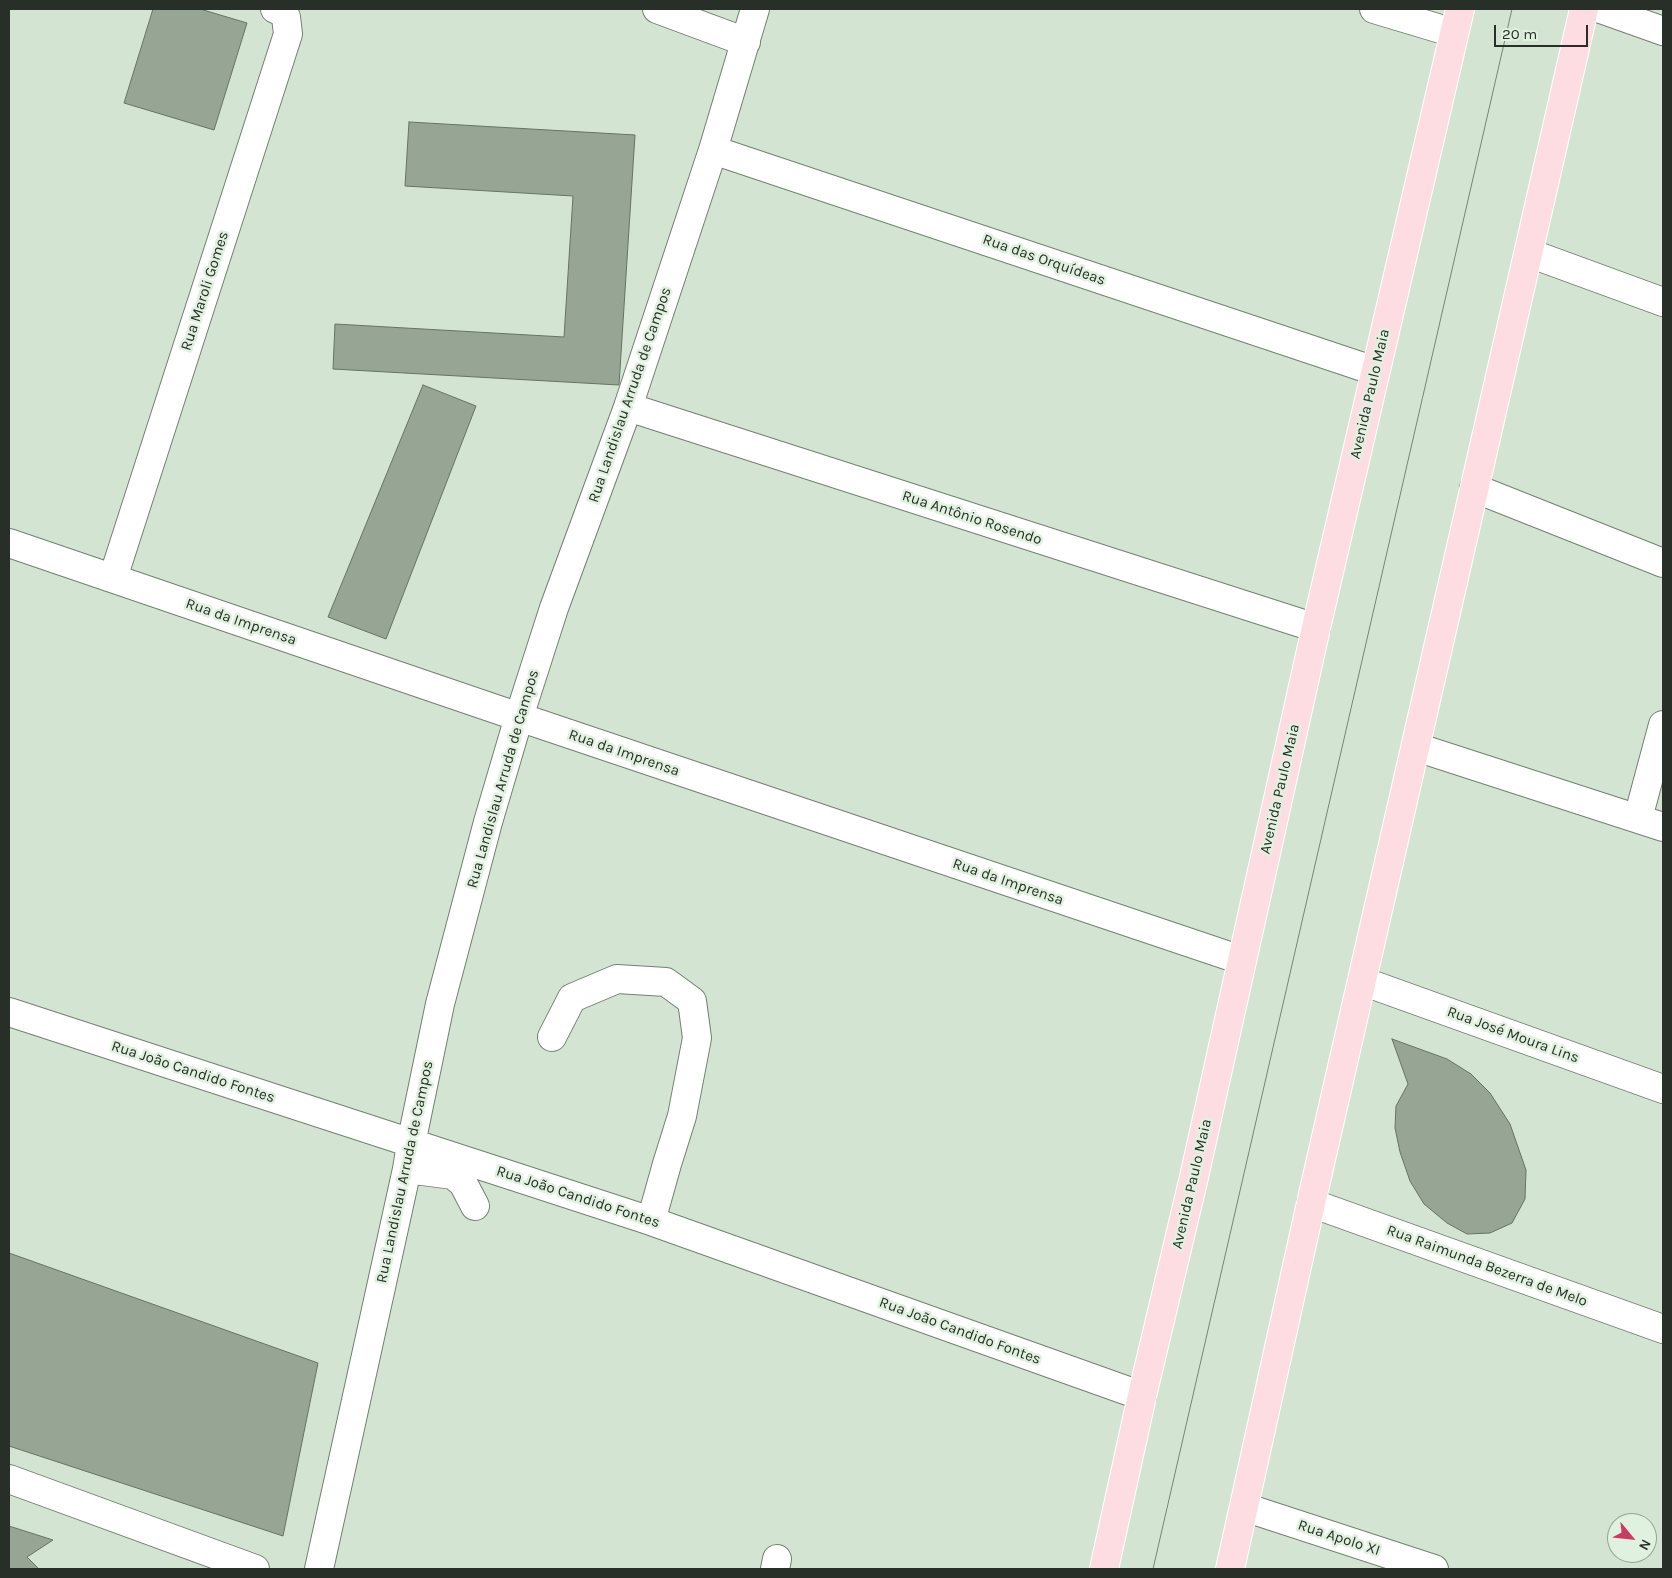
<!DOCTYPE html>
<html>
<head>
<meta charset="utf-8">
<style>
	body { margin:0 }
	#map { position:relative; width:1672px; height:1578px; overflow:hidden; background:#d4e4d2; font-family:Karla,sans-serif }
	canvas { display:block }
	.frame { position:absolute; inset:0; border:10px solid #282f28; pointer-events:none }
	.north { position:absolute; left:1607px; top:1513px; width:50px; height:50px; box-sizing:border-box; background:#e1f1df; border:1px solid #97a396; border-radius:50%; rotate:118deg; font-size:14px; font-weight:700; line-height:20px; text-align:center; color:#282f28 }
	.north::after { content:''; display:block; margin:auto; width:18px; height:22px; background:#ca3b64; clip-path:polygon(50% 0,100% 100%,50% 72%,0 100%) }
	.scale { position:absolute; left:1494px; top:25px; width:94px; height:22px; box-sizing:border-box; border:2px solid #282f28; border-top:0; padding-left:6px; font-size:15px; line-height:18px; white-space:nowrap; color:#282f28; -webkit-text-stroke:4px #e1f1df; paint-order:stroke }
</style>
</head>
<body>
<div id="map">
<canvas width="1672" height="1578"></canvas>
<div class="frame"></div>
<div class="north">N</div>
<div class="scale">20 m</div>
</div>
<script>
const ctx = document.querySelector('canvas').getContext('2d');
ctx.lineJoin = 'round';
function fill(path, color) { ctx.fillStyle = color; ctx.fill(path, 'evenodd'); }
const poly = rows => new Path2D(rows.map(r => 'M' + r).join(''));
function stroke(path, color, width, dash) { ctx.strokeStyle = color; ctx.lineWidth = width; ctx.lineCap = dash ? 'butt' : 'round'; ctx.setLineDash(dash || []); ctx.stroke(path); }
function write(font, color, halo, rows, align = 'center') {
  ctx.font = font + ' Karla,sans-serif'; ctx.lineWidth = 5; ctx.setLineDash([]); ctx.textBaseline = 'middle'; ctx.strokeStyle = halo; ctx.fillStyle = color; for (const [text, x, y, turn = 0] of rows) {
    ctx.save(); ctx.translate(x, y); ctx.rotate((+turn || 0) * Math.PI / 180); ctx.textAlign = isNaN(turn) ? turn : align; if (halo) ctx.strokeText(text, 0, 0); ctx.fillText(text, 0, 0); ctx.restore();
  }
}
const building = poly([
	[153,9,200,9,247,23,214,130,124,103,153,9],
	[409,122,635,135,619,385,333,369,335,324,564,337,573,196,405,186,409,122],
	[423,385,476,406,386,639,328,617,423,385],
	[1392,1039,1447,1059,1471,1074,1490,1093,1510,1124,1526,1170,1525,1199,1512,1223,1490,1233,1467,1234,1447,1223,1424,1204,1410,1181,1400,1152,1395,1128,1396,1106,1408,1084,1392,1039],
	[9,1253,318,1363,283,1536,9,1446,9,1253],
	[9,1526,53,1540,27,1557,39,1569,9,1569,9,1526]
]);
fill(building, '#96a594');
stroke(building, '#657363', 1);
const minor = poly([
	[657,9,746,42],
	[1374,9,1454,33],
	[1601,9,1663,31],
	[713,150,1375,371],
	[1529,253,1663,302],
	[628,407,1316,628],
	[1474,488,1663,563],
	[9,543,519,717,1241,960],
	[113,578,288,34,286,17,282,12,275,9],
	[1416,747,1663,827],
	[1638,818,1663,725],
	[1362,981,1663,1089],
	[9,1012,651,1221,1142,1396],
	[552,1037,572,998,617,979,666,982,692,1001,697,1038,682,1116,667,1164,651,1221],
	[407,1169,453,1175,463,1183,475,1206],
	[1311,1203,1663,1329],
	[9,1479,255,1569],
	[1244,1507,1434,1569],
	[319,1569,407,1169,411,1144,440,1004,488,822,519,717,554,608,628,407,713,150,755,9],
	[775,1569,777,1559]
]);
const major = poly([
	[1104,1569,1142,1396,1194,1177,1316,628,1460,9],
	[1230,1569,1311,1203,1584,9]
]);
stroke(minor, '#728171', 30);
stroke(major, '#fff', 30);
stroke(minor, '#fff', 28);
stroke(major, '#fddce2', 28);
stroke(poly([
	[1153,1569,1512,9]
]), '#778376', 1);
write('15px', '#282f28', '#e1f1df', [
	["Rua das Orquídeas",1044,260,19],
	["Rua Maroli Gomes",205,291,-72],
	["Avenida Paulo Maia",1370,394,-77],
	["Rua Landislau Arruda de Campos",630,395,-71],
	["Rua Antônio Rosendo",972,518,18],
	["Rua da Imprensa",241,622,19],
	["Rua da Imprensa",624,753,19],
	["Rua Landislau Arruda de Campos",503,779,-74],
	["Avenida Paulo Maia",1280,789,-77],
	["Rua da Imprensa",1008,882,19],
	["Rua José Moura Lins",1513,1035,20],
	["Rua João Candido Fontes",193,1072,18],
	["Rua Landislau Arruda de Campos",405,1172,-78],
	["Avenida Paulo Maia",1192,1184,-77],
	["Rua João Candido Fontes",578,1197,18],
	["Rua Raimunda Bezerra de Melo",1487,1266,20],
	["Rua João Candido Fontes",960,1331,20],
	["Rua Apolo XI",1339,1538,18]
]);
</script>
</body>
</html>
